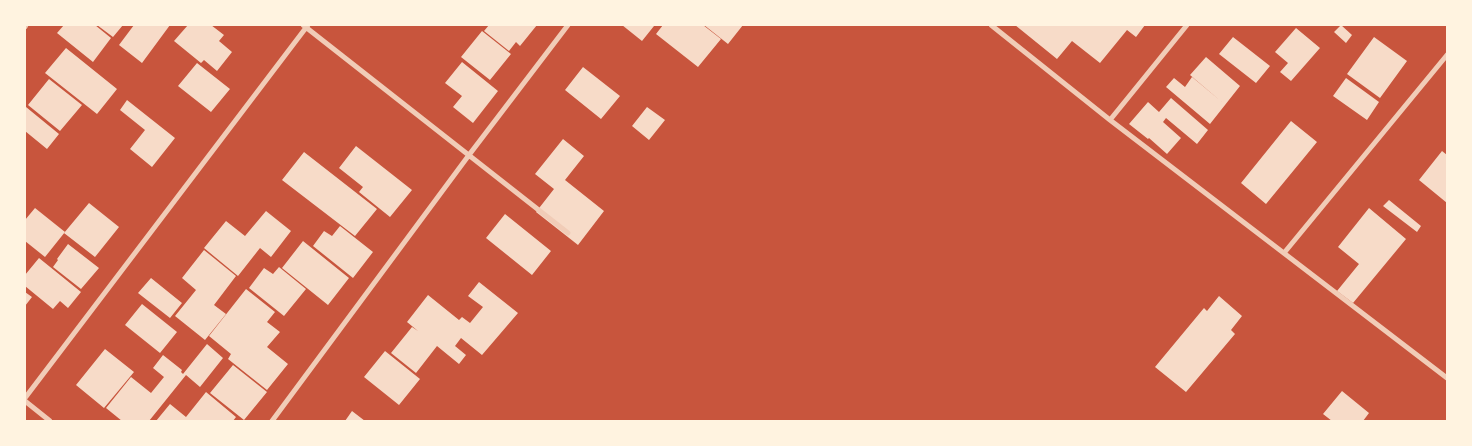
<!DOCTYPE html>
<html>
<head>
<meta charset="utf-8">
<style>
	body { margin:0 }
	#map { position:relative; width:1472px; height:446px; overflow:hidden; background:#c8553d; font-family:Figtree,sans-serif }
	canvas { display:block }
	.frame { position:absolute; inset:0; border:26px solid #fff3e0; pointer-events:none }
</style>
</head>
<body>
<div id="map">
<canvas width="1472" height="446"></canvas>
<div class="frame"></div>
</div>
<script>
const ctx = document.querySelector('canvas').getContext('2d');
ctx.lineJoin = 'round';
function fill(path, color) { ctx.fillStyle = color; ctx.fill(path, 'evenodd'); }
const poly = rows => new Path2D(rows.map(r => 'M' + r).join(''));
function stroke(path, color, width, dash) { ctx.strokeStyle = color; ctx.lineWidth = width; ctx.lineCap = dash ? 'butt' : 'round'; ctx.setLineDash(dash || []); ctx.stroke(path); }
fill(poly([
	[64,25,95,25,111,38,93,62,57,33],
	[97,25,123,25,113,37],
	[134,25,170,25,142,63,119,45],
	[188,25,211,25,224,35,219,41,232,52,217,71,204,60,201,63,174,41],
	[489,25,537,25,520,46,516,42,509,51,484,31],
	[622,25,652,25,654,26,642,41],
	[663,25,703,25,721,39,698,67,656,34],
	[704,25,743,25,728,44],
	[1015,25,1145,25,1136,37,1127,30,1100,63,1072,41,1057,59],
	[1341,25,1352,35,1346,43,1334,32],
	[1296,28,1320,48,1291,81,1280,72,1288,63,1275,52],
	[482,31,511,54,490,80,461,57],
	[1233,37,1270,66,1256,83,1219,54],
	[1374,37,1407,61,1380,98,1347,74],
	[66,48,117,89,97,114,45,73],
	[1206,57,1240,86,1210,124,1166,87,1174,78,1185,87,1192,77,1223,103,1190,75],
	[462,62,498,91,473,123,453,107,462,96,445,83],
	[197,63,230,89,211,112,178,86],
	[583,67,620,96,601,119,565,90],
	[1346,78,1379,102,1367,120,1333,96],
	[49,79,82,105,60,131,28,105],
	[1171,98,1208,130,1197,144,1166,118,1163,122,1181,138,1167,154,1149,138,1148,139,1129,124,1148,102,1159,112],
	[127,100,175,138,152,167,130,149,145,130,120,110],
	[26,107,59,134,47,149,25,131],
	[647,107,665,120,649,140,632,126],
	[1291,121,1317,142,1266,204,1241,183],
	[563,139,584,156,565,180,604,211,578,245,536,212,554,189,535,174],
	[356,146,412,190,390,217,359,192,363,187,339,168],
	[1442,151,1447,155,1447,203,1419,180],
	[304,152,377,209,355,236,282,180],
	[1389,200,1421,226,1417,232,1383,206],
	[89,203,119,227,95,257,64,233],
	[35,208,65,232,45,257,25,241,25,220],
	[1369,208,1406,239,1353,303,1337,291,1359,264,1338,247],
	[266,211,291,231,271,257,260,248,238,276,204,248,226,221,245,236],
	[505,214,551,251,532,275,486,238],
	[340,226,373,252,353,278,313,246,324,231,332,236],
	[303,241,349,278,328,305,282,268],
	[68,244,99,268,81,289,53,267,58,260,57,259],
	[204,250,236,276,214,305,226,314,205,340,175,316,196,290,182,278],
	[39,258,81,292,68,308,60,301,53,309,25,286,25,275],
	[279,267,306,289,284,316,249,288,264,268,273,274],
	[151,278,182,303,170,318,138,293],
	[479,282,518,313,482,355,461,338,455,346,466,355,459,364,437,346,416,373,391,353,412,327,418,331,407,322,428,295,459,320,462,317,470,323,483,307,468,296],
	[246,289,275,312,267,322,280,332,267,347,288,364,267,390,228,359,231,354,209,336],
	[25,292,32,297,25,306],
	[1219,296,1242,316,1231,330,1235,334,1186,392,1155,367,1204,308,1207,311],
	[142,304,177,332,160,353,125,325],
	[207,344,223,358,200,387,186,375,149,421,122,421,106,408,131,377,151,393,164,377,153,368,163,355,182,370,181,372,183,374],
	[105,349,134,372,104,408,76,385],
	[385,351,420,379,399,405,364,377],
	[233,365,267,392,244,420,210,393],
	[1342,391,1369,413,1363,421,1332,421,1323,414],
	[206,392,236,417,233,421,156,421,170,404,186,417],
	[352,411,365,421,345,421]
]), '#f7dbc8');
stroke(poly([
	[303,25,568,233],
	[991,25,1110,120,1447,378],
	[25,27,26,25],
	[1110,120,1187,25],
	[1284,253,1447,55],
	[25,398,308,25],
	[25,401,50,421],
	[272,421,469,155,568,25]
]), '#f1ccb7', 5);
</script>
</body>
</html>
